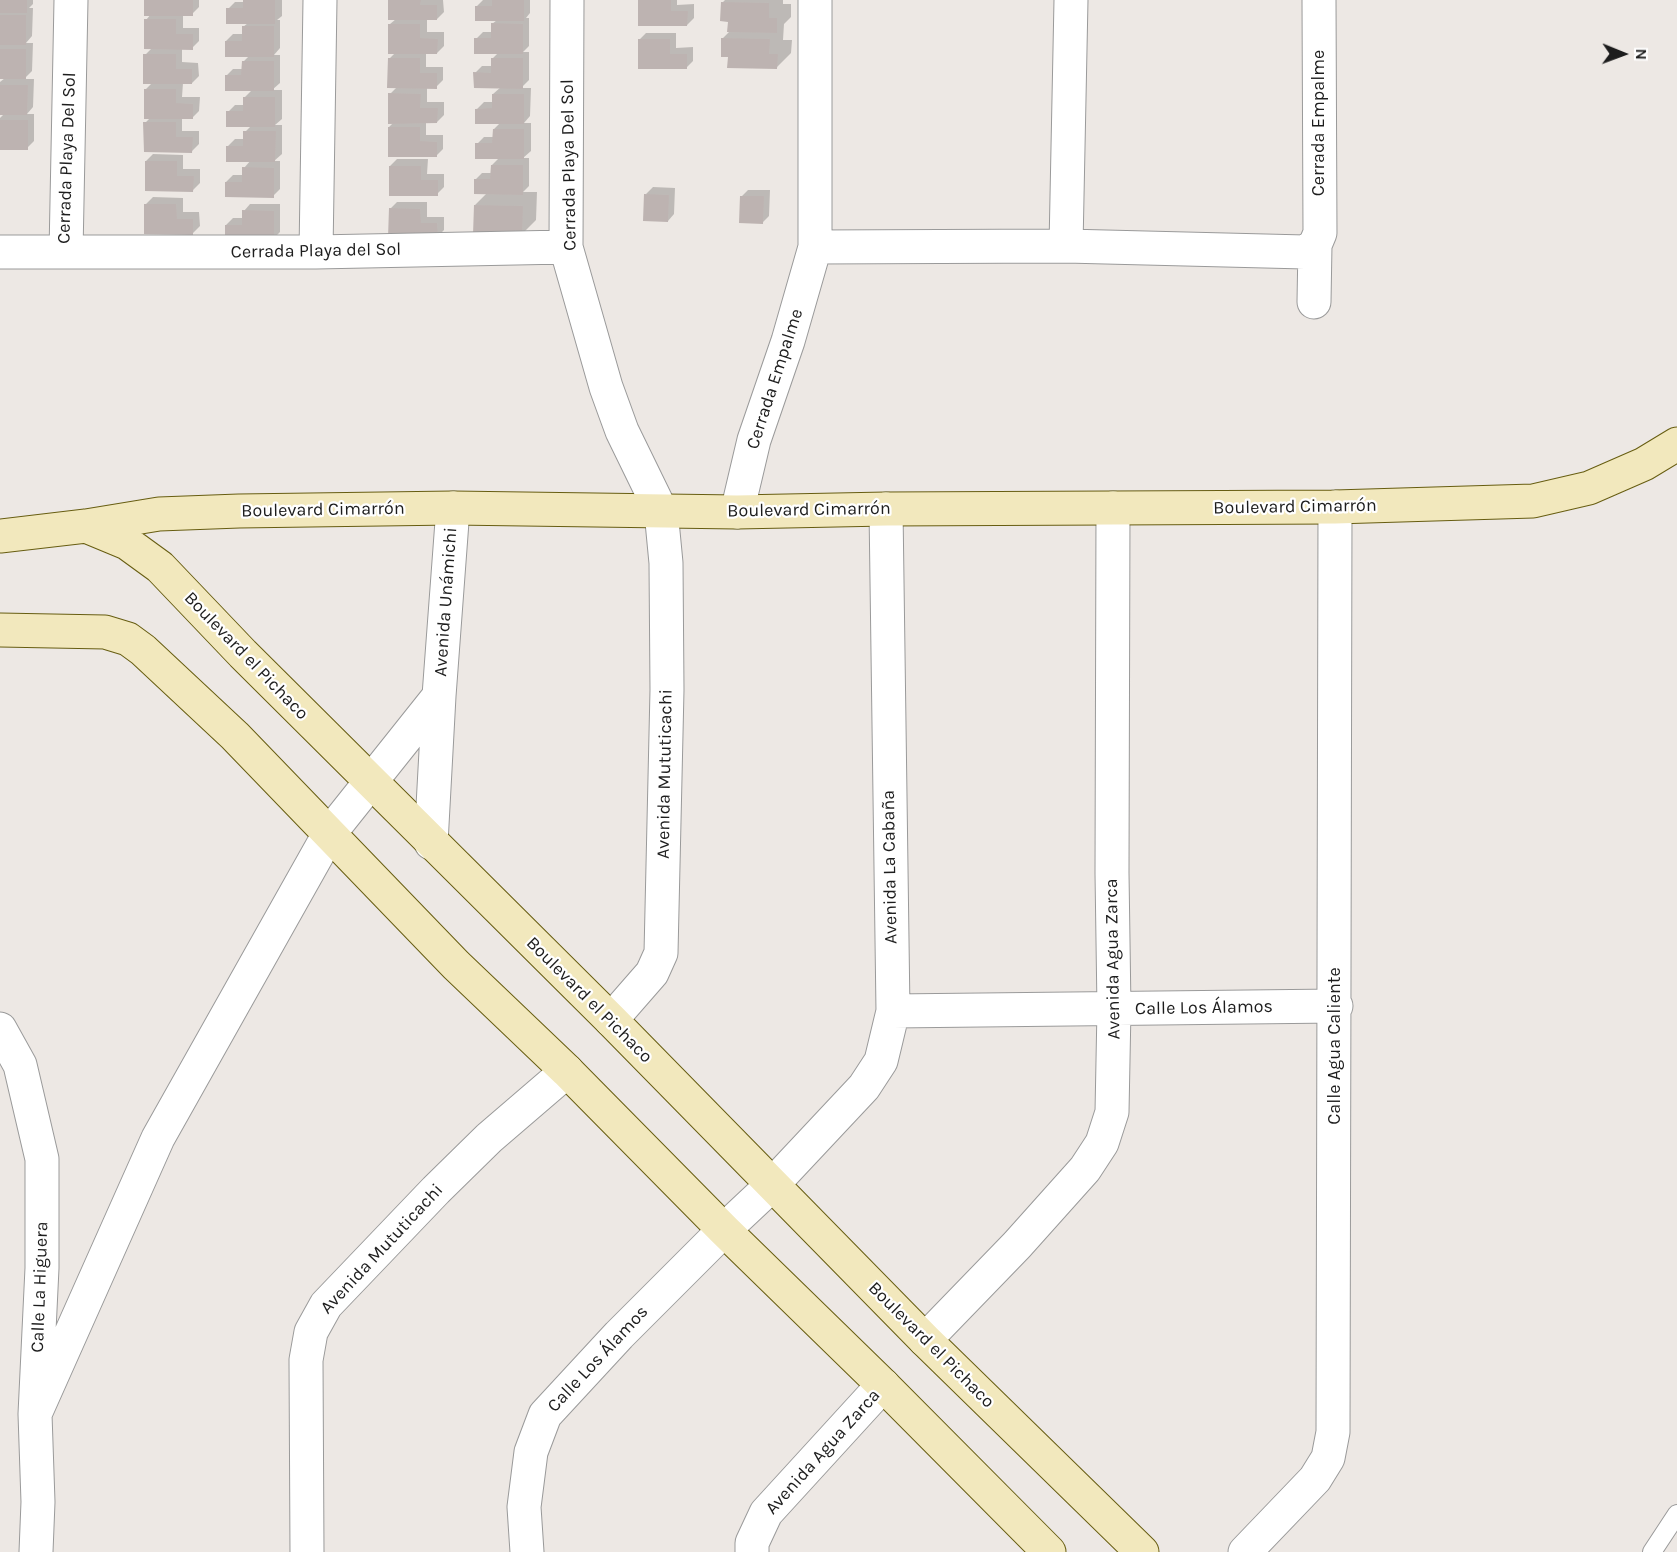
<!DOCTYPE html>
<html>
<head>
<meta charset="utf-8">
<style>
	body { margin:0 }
	#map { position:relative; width:1677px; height:1552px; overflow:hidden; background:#ede8e4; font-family:Karla,sans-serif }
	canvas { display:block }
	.north { position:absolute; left:1593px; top:24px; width:60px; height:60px; -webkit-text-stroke:4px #fff; paint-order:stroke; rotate:91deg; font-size:16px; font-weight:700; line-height:24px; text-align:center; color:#1d1d1d }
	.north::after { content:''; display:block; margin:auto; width:21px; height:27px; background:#1d1d1d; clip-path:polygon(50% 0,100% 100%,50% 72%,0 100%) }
</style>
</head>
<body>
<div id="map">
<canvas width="1677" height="1552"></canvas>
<div class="north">N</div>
</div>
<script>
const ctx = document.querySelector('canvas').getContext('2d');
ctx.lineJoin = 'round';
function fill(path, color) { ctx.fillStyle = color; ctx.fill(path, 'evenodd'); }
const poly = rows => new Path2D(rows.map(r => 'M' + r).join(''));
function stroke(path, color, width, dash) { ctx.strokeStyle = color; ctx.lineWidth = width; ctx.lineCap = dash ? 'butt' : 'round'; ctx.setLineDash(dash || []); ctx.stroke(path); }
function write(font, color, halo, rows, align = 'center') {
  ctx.font = font + ' Karla,sans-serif'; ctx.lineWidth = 4.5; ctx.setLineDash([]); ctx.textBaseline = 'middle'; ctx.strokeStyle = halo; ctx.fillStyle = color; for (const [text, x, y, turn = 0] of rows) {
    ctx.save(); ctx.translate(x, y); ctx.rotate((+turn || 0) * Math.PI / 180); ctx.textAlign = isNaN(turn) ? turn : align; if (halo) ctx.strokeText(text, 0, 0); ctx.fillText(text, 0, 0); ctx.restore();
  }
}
fill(poly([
	[0,0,33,0,33,4,29,8,33,8,32,36,26,43,33,43,32,71,24,79,34,79,33,107,27,114,34,114,34,141,27,148,0,148,0,118,4,114,0,114,0,82,5,78,0,78,0,45,2,43,0,43],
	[145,0,199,0,199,7,192,14,183,14,183,28,199,28,199,41,192,48,182,48,182,62,198,63,199,76,192,83,183,83,182,97,200,97,199,111,192,118,182,118,182,131,199,131,199,144,192,151,145,123,151,117,146,89,152,83,145,55,152,48,146,20,151,14],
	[245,0,282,0,282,16,277,20,280,20,280,48,274,55,280,55,280,83,272,90,282,90,282,119,275,125,282,125,282,154,274,161,280,161,280,189,273,196,226,182,233,175,244,175,244,168,251,160,228,146,235,139,245,139,245,132,251,126,228,112,235,105,245,105,245,97,253,89,226,76,233,69,243,69,243,62,250,55,226,41,233,34,243,34,243,27,248,23,228,9,235,2,245,2],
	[390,0,443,0,444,12,437,19,427,19,427,32,444,32,444,46,437,53,426,52,426,67,443,67,443,80,436,87,427,87,427,102,444,102,444,115,437,122,426,122,426,135,443,135,443,149,436,156,389,127,394,122,390,94,397,87,389,59,396,52,390,24,396,19],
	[483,0,530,0,530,13,526,18,529,18,529,46,523,52,529,52,529,80,521,88,531,88,530,116,524,123,531,123,531,151,523,158,529,158,529,186,523,192,537,192,536,220,522,234,475,205,487,193,475,180,482,173,492,173,492,165,500,157,477,144,484,137,494,137,494,129,500,123,477,109,484,102,493,102,493,94,501,87,475,73,482,66,492,66,492,59,499,52,476,39,483,32,492,32,492,24,497,20,477,6],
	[640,0,677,0,677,5,694,4,694,18,687,25],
	[725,0,783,0,783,4,791,4,791,17,784,24,783,40,792,40,791,53,777,67,730,56,723,38,729,32,729,20,722,3],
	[646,33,676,33,676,48,693,47,693,61,686,68,639,40],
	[153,154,183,155,183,169,200,169,200,183,193,190,146,161],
	[397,159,428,159,427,174,444,174,444,187,437,194,390,166],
	[653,187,675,188,674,214,668,221,646,194],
	[748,190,770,190,769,216,762,223,741,197],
	[153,197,183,198,183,212,199,212,200,226,193,233,146,204],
	[397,202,427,202,427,217,444,217,444,230,437,237,390,209],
	[250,204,280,204,280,232,273,239,226,225,233,218,243,218,244,211]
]), '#0003');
fill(poly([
	[0,0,27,0,27,13,0,13],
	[144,0,193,0,193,16,144,16],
	[243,0,275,0,275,24,226,24,226,8,243,8],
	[388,0,421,0,420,5,437,5,437,20,388,20],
	[492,0,524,0,524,21,475,21,475,6,492,6],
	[638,0,671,0,671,11,688,11,687,26,638,26],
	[721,2,769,3,769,18,777,18,777,33,727,32,728,22,720,21],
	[0,15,26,15,26,45,0,45],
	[144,19,176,19,176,34,193,34,193,50,144,49],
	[491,23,523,24,523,54,474,54,474,38,491,38],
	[388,24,420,24,420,38,438,39,437,54,388,54],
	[242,26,274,26,274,57,225,57,225,41,242,41],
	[721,38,770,39,769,54,778,54,777,69,727,68,728,57,721,57],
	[638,39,670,39,670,54,687,54,687,69,638,69],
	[0,49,26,49,26,79,0,79],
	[143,54,176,54,176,69,192,69,192,84,143,84],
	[388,58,420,58,420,73,437,73,437,89,387,88],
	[491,58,523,58,523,89,474,88,473,72,491,73],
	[242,61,274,61,274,91,225,91,225,75,241,75],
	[0,85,28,85,27,115,0,115],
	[144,89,176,89,176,103,193,104,193,119,144,119],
	[388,93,421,94,420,108,438,108,437,123,388,124],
	[492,94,524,94,524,124,475,124,475,109,492,108],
	[243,97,275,97,275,127,226,127,226,111,243,111],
	[0,120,28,120,28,150,0,150],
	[143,122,176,122,176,137,193,137,192,153,144,152],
	[388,127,420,127,420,141,437,142,437,157,388,157],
	[493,129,524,129,524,159,475,159,475,143,492,143],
	[243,131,276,131,275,162,226,162,226,146,243,146],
	[145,161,177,161,177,176,194,176,193,192,145,191],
	[491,165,523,165,523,195,474,194,474,179,490,179],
	[389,166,421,166,421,180,438,180,438,196,389,196],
	[242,167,274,168,274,198,225,197,225,182,242,182],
	[644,194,669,195,668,222,643,221],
	[740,196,764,196,763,224,739,223],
	[144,204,176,204,177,219,193,219,193,235,144,234],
	[474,205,523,206,522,236,473,235],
	[389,208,420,209,421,223,437,223,438,239,388,238],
	[242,210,274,211,274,241,225,240,225,225,242,225]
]), '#bdb3b1');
const lane = poly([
	[1652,1552,1677,1514]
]);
const street = poly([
	[567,0,566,247,606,387,622,431,661,511,666,563,667,690,661,953,652,973,611,1020],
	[1066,246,1071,0],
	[815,247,1066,246,1305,252,1315,245],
	[0,252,316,252,566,247],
	[66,252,71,0],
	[316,252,320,0],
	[1314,302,1315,245,1320,233,1319,0],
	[737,512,754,440,788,341,815,247,815,0],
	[431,843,439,696,453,508],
	[893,1011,1336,1006],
	[0,1029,20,1065,42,1159,42,1268,35,1414,38,1502,36,1552],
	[925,1340,1017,1245,1085,1169,1102,1143,1112,1112,1114,1009,1112,873,1113,508],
	[35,1414,158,1138,329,834,439,696],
	[307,1552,306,1360,311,1332,326,1305,436,1190,489,1138,567,1071],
	[527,1552,524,1507,531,1452,545,1415,619,1335,724,1230,773,1184,864,1087,881,1061,893,1011,886,509],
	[752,1552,752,1543,766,1513,883,1385],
	[1245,1552,1315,1479,1328,1458,1333,1432,1335,507]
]);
const secondary = poly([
	[86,526,127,543,160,567,243,654,611,1020,925,1340,1142,1552],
	[0,536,86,526,159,514,239,511,453,508,737,512,886,509,1335,507,1533,501,1589,488,1644,464,1677,444],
	[0,630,105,632,128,639,143,650,235,736,456,965,567,1071,724,1230,883,1385,1049,1552]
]);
stroke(lane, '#9a9a9a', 20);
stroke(street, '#9a9a9a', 35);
stroke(secondary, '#675d11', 35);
stroke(lane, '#fff', 18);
stroke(street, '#fff', 33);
stroke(secondary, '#f2e8bd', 33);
write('18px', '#1d1d1d', '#fff', [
	["Cerrada Empalme",1319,123,-90],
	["Cerrada Playa Del Sol",67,158,-88],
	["Cerrada Playa Del Sol",569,165,-91],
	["Cerrada Playa del Sol",316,251,-1],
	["Cerrada Empalme",775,379,-72],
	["Boulevard Cimarrón",1295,507,-1],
	["Boulevard Cimarrón",323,510,-1],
	["Boulevard Cimarrón",809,510,-1],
	["Avenida Unámichi",446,602,-86],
	["Boulevard el Pichaco",246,656,46],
	["Avenida Mututicachi",665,774,-89],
	["Avenida La Cabaña",890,867,-91],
	["Avenida Agua Zarca",1113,959,-91],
	["Boulevard el Pichaco",589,1000,45],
	["Calle Los Álamos",1204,1008,-1],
	["Calle Agua Caliente",1335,1046,-90],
	["Avenida Mututicachi",382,1249,-47],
	["Calle La Higuera",40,1287,-88],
	["Boulevard el Pichaco",931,1345,45],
	["Calle Los Álamos",598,1359,-47],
	["Avenida Agua Zarca",823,1452,-48]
]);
</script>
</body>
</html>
